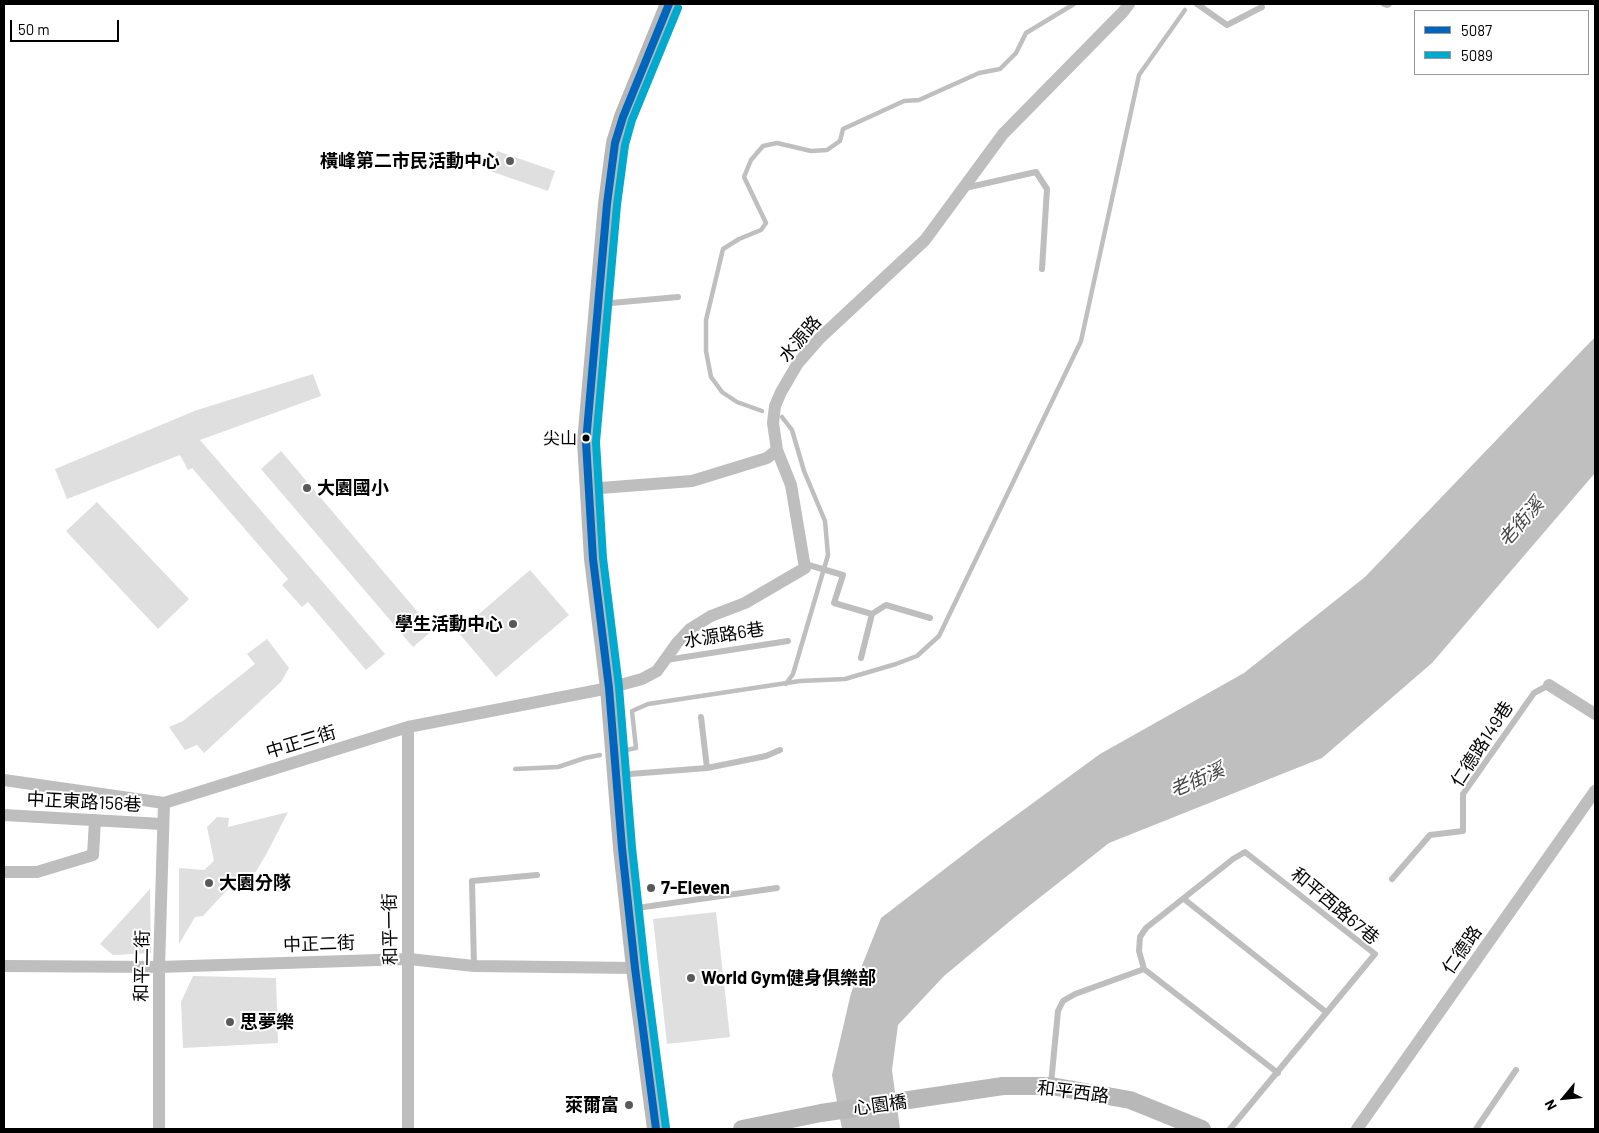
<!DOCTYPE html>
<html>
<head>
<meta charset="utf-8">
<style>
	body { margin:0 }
	#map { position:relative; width:1599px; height:1133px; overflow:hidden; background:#fff; font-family:Barlow,sans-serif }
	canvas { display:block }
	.frame { position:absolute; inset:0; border:5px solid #000; pointer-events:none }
	.legend { position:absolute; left:1414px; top:10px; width:175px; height:65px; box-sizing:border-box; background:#fff; border:1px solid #999; margin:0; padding:6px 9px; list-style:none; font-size:15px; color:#000 }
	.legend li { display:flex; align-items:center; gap:10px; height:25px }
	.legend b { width:25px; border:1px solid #999 }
	.north { position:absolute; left:1539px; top:1073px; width:50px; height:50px; -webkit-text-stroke:4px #fff; paint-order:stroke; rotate:242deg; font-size:14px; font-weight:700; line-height:20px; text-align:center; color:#000 }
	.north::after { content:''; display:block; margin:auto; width:18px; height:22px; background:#000; clip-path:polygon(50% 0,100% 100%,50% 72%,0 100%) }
	.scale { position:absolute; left:10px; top:20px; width:109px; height:22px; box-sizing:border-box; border:2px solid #000; border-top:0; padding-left:6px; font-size:15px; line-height:18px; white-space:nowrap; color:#000; -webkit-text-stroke:4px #fff; paint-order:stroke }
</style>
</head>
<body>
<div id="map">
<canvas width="1599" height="1133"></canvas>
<div class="frame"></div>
<ul class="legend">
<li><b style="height:6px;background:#0065bd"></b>5087</li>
<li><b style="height:6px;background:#00a9ce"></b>5089</li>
</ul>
<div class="north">N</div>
<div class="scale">50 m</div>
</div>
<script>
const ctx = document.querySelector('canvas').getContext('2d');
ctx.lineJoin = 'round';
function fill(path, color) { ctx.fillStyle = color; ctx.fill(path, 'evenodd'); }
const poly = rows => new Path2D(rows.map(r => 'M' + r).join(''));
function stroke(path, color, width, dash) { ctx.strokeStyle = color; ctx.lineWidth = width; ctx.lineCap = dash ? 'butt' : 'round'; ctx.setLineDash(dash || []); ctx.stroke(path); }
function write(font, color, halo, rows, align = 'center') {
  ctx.font = font + ' Barlow,"Noto Sans TC",sans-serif'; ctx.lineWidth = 4; ctx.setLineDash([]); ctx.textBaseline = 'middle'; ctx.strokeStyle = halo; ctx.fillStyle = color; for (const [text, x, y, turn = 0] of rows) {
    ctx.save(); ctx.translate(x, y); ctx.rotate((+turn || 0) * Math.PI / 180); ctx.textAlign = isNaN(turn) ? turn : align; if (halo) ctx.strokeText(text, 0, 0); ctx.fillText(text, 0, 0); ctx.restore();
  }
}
fill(poly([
	[1595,337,1595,473,1432,663,1322,758,1109,843,1015,917,944,976,898,1025,892,1070,900,1129,842,1129,832,1075,851,993,881,918,985,838,1100,754,1244,673,1365,577]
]), '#bfbfbf');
stroke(poly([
	[762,411,737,402,722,392,711,377,706,351,706,320,723,249,739,239,761,230,766,223,744,177,751,160,763,146,777,143,811,151,827,150,840,141,843,129,904,101,919,100,979,73,1000,69,1016,53,1026,33,1074,4],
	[782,417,792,430,804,471,825,521,828,555,793,674,786,684],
	[626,750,636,748,632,711,648,704,800,681,845,679,896,664,917,656,939,636,1081,341,1139,75,1185,10],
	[515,769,558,767,585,758,600,755]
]), '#bfbfbf', 4.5);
fill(poly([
	[497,151,555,171,548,191,490,171],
	[313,374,321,396,200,440,385,654,366,670,308,602,302,607,282,585,288,579,192,468,188,470,180,455,67,499,55,469,197,410],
	[281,451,433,630,413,647,261,469],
	[97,502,189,599,158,629,66,531],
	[530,570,569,615,496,677,458,632],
	[267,639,289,668,281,682,204,753,197,745,185,750,169,727,183,721,255,664,247,654],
	[288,812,268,851,254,875,226,891,203,916,195,917,179,944,179,868,204,870,214,861,207,827,217,817,229,818,228,827],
	[150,889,151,953,113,955,100,944],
	[716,912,730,1037,667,1044,653,919],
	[193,976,276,978,278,1043,183,1048,181,1002]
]), '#dfdfdf');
stroke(poly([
	[1197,4,1227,25,1262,7],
	[1384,4,1387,5,1389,4],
	[965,188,1036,172,1047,189,1042,269],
	[600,304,678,297],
	[805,564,843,575,834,603,872,614,886,605,930,618],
	[861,658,872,614],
	[666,660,788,641],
	[701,717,707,768],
	[617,775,707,768,766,756,780,750],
	[1392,879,1430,835,1463,831,1463,794,1534,693,1549,685],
	[1184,899,1326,1012],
	[630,909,777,888],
	[474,966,472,881,537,875],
	[1144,969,1139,951,1140,937,1146,928,1233,859,1245,852,1375,954,1230,1129],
	[1144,969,1278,1073],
	[1051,1084,1058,1011,1063,1001,1075,994,1144,969],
	[1476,1129,1516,1070]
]), '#bebebe', 6);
stroke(poly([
	[587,489,692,481,767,458,777,450],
	[1549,685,1595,714],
	[4,780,164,803,408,727,609,688,642,679,657,671,677,643,690,629,711,616,745,603,805,568,791,485,777,450,773,423,775,406,781,392,798,363,820,338,925,240,1003,134,1123,12,1129,4],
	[4,815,162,824],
	[4,872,37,872,93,855,95,820],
	[4,966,159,967,409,959,474,966,635,968],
	[159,1129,159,967,164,803],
	[408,1129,408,727],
	[1357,1129,1595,791]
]), '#bebebe', 12);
stroke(poly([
	[656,1129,635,968,622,848,609,688,593,559,586,442,607,204,615,143,623,117,669,4],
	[742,1129,821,1113,1003,1086,1051,1086,1130,1100,1202,1129]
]), '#b8b8b8', 18);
stroke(poly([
	[656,1129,635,968,622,848,609,688,593,559,586,442,607,204,615,143,623,117,669,4]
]), '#0065bd', 8);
stroke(poly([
	[666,1128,645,967,632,847,619,687,603,558,596,442,617,205,625,145,632,120,678,8]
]), '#00a9ce', 8);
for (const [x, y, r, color] of [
	[510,161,5,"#595959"],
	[586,438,4.5,"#000"],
	[307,488,5,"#595959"],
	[513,624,5,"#595959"],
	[209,883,5,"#595959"],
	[651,888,5,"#595959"],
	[691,978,5,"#595959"],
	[230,1022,5,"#595959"],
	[629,1105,5,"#595959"]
]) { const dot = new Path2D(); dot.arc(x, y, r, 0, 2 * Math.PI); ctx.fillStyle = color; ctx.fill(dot); stroke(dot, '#fff', 2); }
write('17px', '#000', '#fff', [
	["尖山",577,438]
], 'right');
write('bold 18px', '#000', '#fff', [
	["橫峰第二市民活動中心",500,161,"right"],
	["大園國小",317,488],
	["學生活動中心",503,624,"right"],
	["大園分隊",219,883],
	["7-Eleven",661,888],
	["World Gym健身俱樂部",701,978],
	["思夢樂",240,1022],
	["萊爾富",619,1105,"right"]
], 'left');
write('18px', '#000', '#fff', [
	["水源路",800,339,-50],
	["水源路6巷",724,635,-9],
	["中正三街",301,742,-17],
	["仁德路149巷",1482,744,-57],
	["中正東路156巷",84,802,3],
	["和平西路67巷",1335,906,40],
	["和平一街",390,929,-91],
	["中正二街",319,944,-2],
	["仁德路",1462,950,-55],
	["和平二街",142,966,-89],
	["和平西路",1073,1092,7],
	["心園橋",880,1105,-8]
]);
write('italic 19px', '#444', '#fff', [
	["老街溪",1521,522,-49],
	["老街溪",1197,780,-24]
]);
</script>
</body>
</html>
